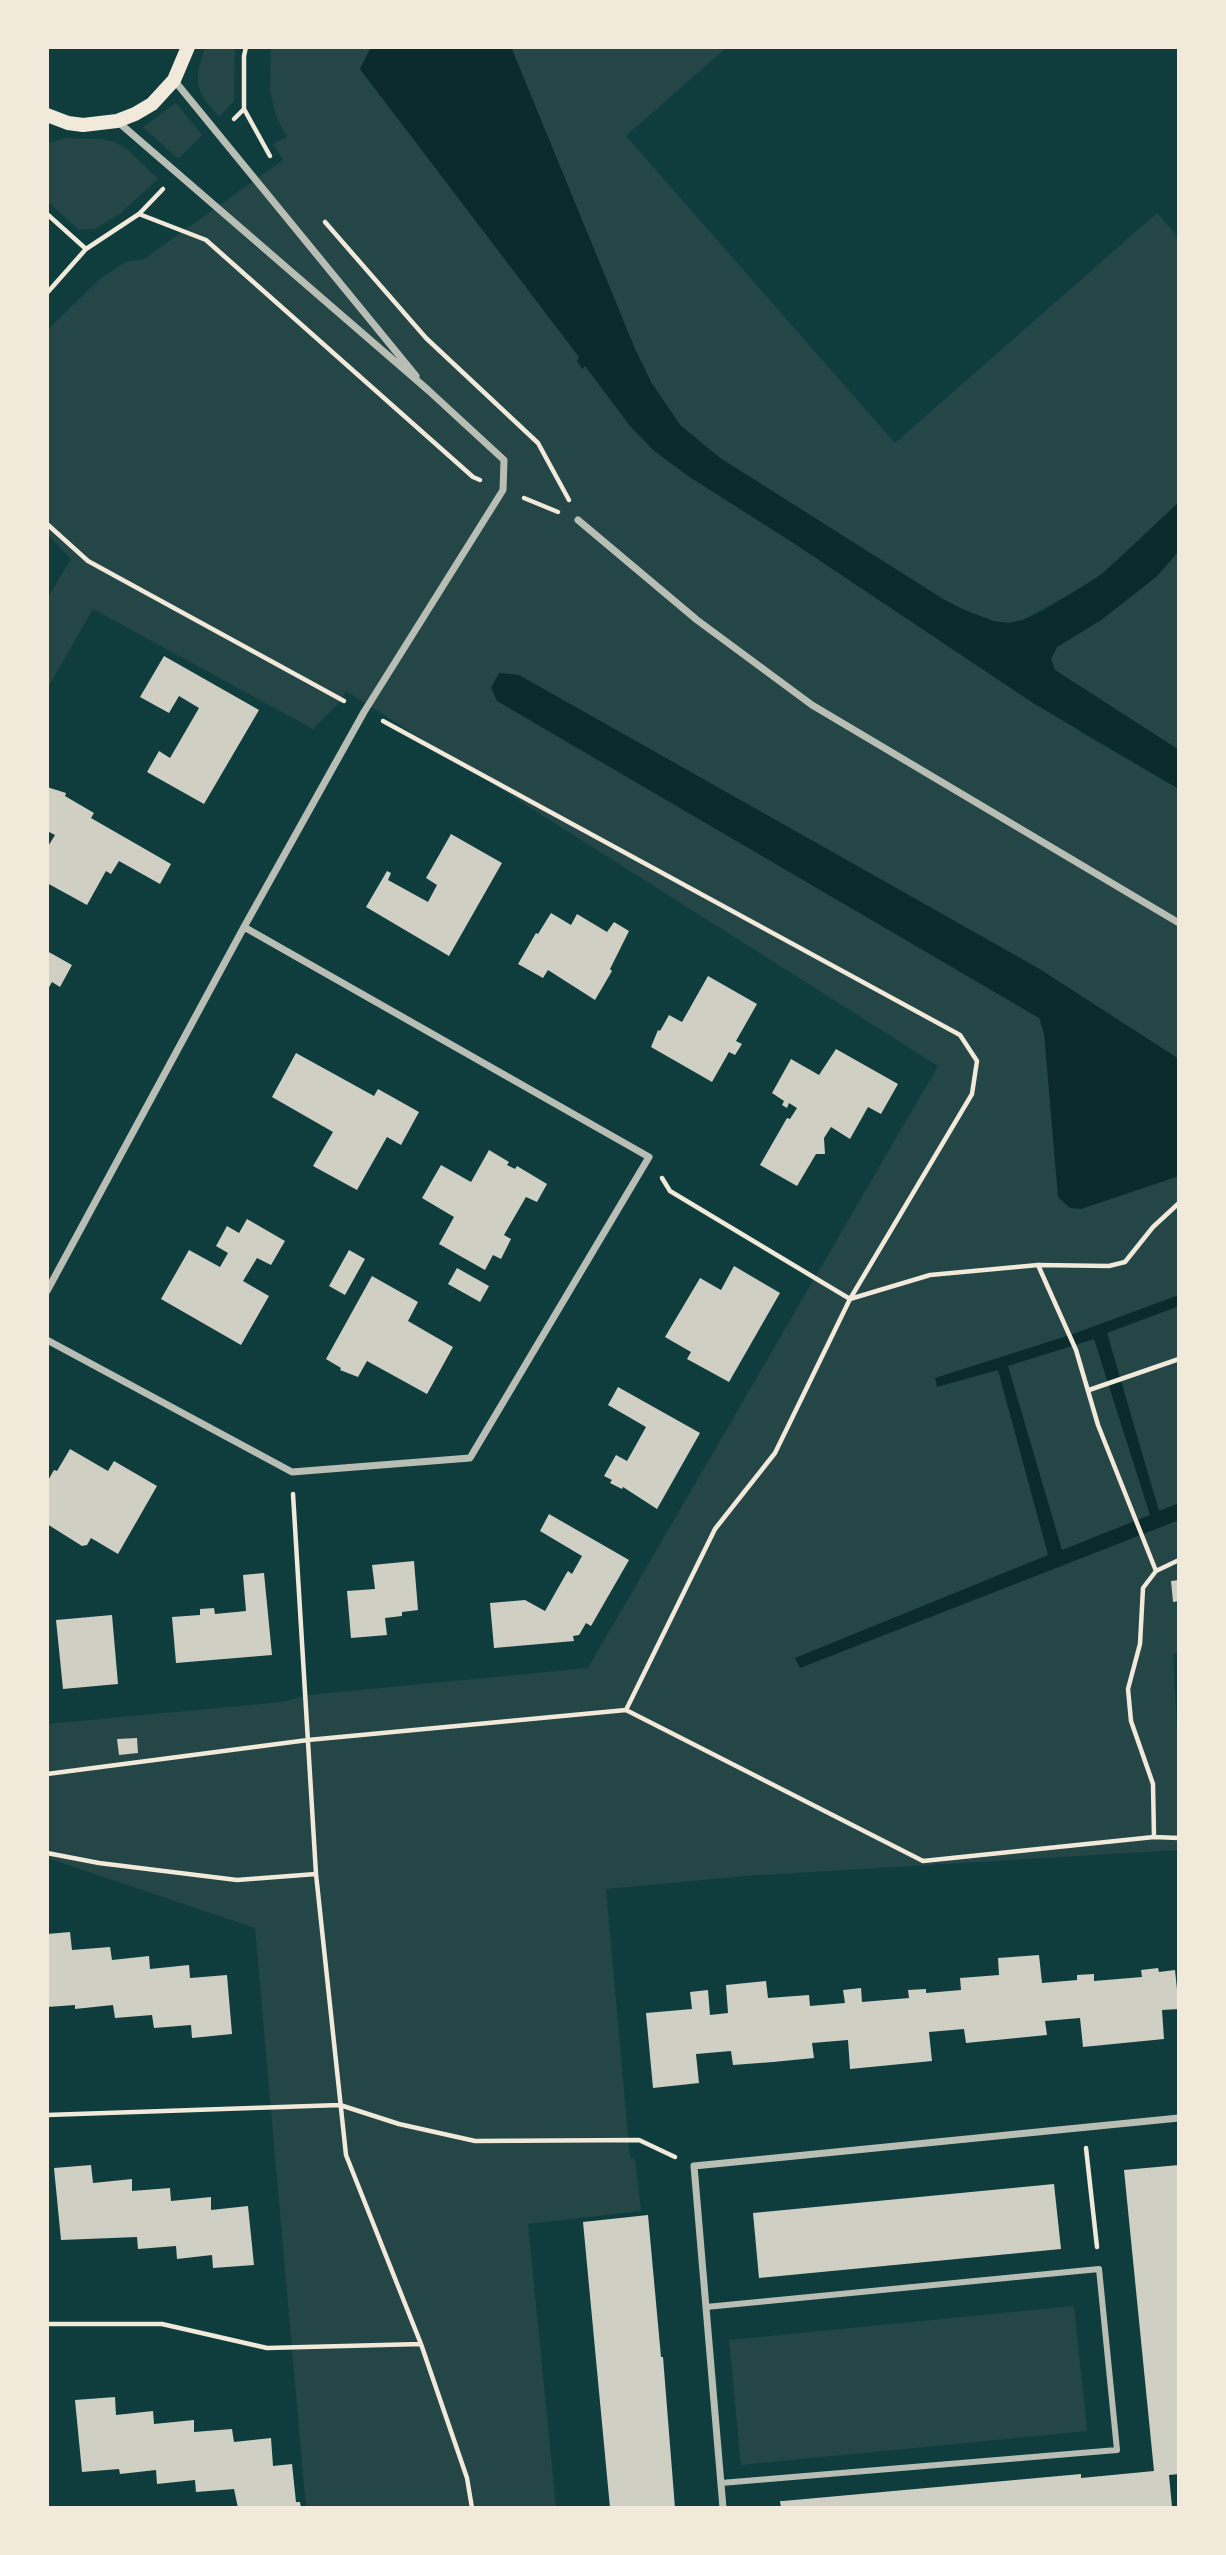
<!DOCTYPE html>
<html>
<head>
<meta charset="utf-8">
<style>
	body { margin:0 }
	#map { position:relative; width:1226px; height:2555px; overflow:hidden; background:#0f3d3e; font-family:Montserrat,sans-serif }
	canvas { display:block }
	.frame { position:absolute; inset:0; border:49px solid #f1e9da; pointer-events:none }
</style>
</head>
<body>
<div id="map">
<canvas width="1226" height="2555"></canvas>
<div class="frame"></div>
</div>
<script>
const ctx = document.querySelector('canvas').getContext('2d');
ctx.lineJoin = 'round';
function fill(path, color) { ctx.fillStyle = color; ctx.fill(path, 'evenodd'); }
const poly = rows => new Path2D(rows.map(r => 'M' + r).join(''));
function stroke(path, color, width, dash) { ctx.strokeStyle = color; ctx.lineWidth = width; ctx.lineCap = dash ? 'butt' : 'round'; ctx.setLineDash(dash || []); ctx.stroke(path); }
fill(poly([
	[205,47,235,47,234,101,219,117,204,99,198,85,198,70],
	[271,47,371,47,360,69,378,93,707,480,1087,736,1179,789,1179,1653,1173,1654,1179,1763,1179,1850,744,1876,606,1889,630,2158,635,2159,641,2211,528,2224,556,2508,306,2508,255,1928,47,1858,47,1724,282,1702,308,1695,588,1668,938,1066,346,691,339,703,313,729,93,609,47,689,47,599,71,559,47,534,47,330,100,279,125,262,144,259,283,160,273,144,287,137,276,116,270,91],
	[511,47,727,47,626,136,895,443,1157,213,1179,238,1179,502,1118,561,1086,585,1023,620,1009,623,993,621,962,609,943,599,720,458,680,425,651,382,635,349],
	[176,103,202,135,179,158,176,157,143,127],
	[65,138,101,139,115,142,127,149,158,179,121,213,95,229,79,230,47,201,47,144],
	[1179,551,1179,750,1055,670,1051,659,1057,647,1101,620,1156,577],
	[1074,2306,1087,2431,741,2465,729,2340]
]), '#244646');
fill(poly([
	[371,47,511,47,635,349,651,382,680,425,720,458,943,599,962,609,993,621,1009,623,1023,620,1043,611,1101,575,1179,502,1179,551,1156,577,1101,620,1057,647,1051,659,1055,670,1179,750,1179,789,1033,703,795,544,688,476,653,450,630,426,585,366,582,369,577,361,579,357,360,69],
	[499,673,519,675,1038,968,1179,1059,1179,1176,1081,1209,1070,1208,1058,1197,1044,1033,1039,1018,497,701,491,688],
	[1179,1295,1179,1306,1107,1333,1159,1511,1179,1503,1179,1520,800,1668,795,1658,1048,1555,998,1370,937,1387,935,1378,1073,1334],
	[1094,1339,1150,1515,1062,1550,1008,1366]
]), '#0a2a2b');
fill(poly([
	[164,656,259,710,204,804,147,772,159,751,170,758,199,708,179,696,169,713,140,697],
	[47,787,66,793,65,796,94,813,91,818,171,864,160,884,119,861,111,874,106,871,87,905,47,883,47,848,55,835,47,831],
	[451,834,502,863,449,956,366,907,387,871,391,873,388,880,428,902,437,885,426,878],
	[551,913,571,925,577,914,607,932,614,922,629,931,610,969,612,971,595,1000,548,970,543,978,518,964,536,933,538,934],
	[47,951,72,965,60,987,52,982,47,991],
	[708,976,757,1004,736,1041,742,1044,735,1055,729,1052,712,1082,651,1047,658,1030,660,1031,669,1015,682,1022],
	[836,1049,898,1084,881,1114,868,1107,850,1139,831,1127,824,1138,825,1154,816,1154,797,1186,760,1165,787,1118,790,1119,797,1108,789,1103,787,1108,782,1105,784,1101,772,1093,791,1059,819,1075],
	[296,1053,374,1096,378,1089,419,1112,401,1145,387,1137,357,1190,313,1166,333,1132,272,1097],
	[489,1150,509,1162,507,1165,515,1169,517,1166,547,1184,537,1202,526,1197,504,1235,511,1239,501,1259,493,1255,485,1270,439,1244,454,1217,422,1198,441,1165,471,1182],
	[247,1219,285,1241,271,1265,257,1258,243,1281,269,1296,241,1345,161,1299,189,1250,220,1267,228,1253,216,1246,227,1226,239,1233],
	[349,1250,365,1259,345,1295,329,1286],
	[734,1266,780,1293,729,1382,687,1359,691,1352,665,1337,700,1278,721,1290],
	[457,1268,489,1286,480,1302,448,1284],
	[372,1276,418,1302,408,1321,453,1347,427,1394,367,1361,358,1377,340,1370,341,1368,326,1359],
	[618,1387,700,1433,657,1509,623,1487,622,1489,610,1483,612,1480,604,1476,616,1455,627,1461,646,1427,608,1405],
	[70,1449,108,1471,114,1461,157,1486,118,1554,91,1538,87,1545,82,1546,47,1524,47,1482,54,1470,57,1471],
	[549,1514,629,1560,591,1626,586,1623,579,1635,573,1636,574,1641,494,1648,490,1603,525,1600,545,1611,566,1574,568,1571,572,1574,582,1556,540,1531],
	[414,1561,418,1610,402,1612,402,1616,385,1618,387,1635,351,1638,347,1591,375,1589,372,1565],
	[264,1573,272,1655,176,1663,172,1617,200,1615,200,1609,214,1608,215,1614,246,1611,243,1575],
	[1179,1580,1179,1601,1173,1602,1171,1581],
	[112,1615,118,1684,63,1689,56,1620],
	[137,1738,138,1753,119,1755,117,1739],
	[70,1932,72,1950,110,1947,112,1960,149,1956,150,1969,189,1965,190,1978,227,1975,232,2034,192,2038,191,2025,154,2028,152,2015,115,2018,113,2005,75,2009,75,2005,47,2007,47,1934],
	[1039,1955,1042,1983,1077,1980,1077,1975,1094,1974,1094,1981,1142,1977,1141,1970,1158,1968,1159,1972,1175,1970,1179,2009,1162,2010,1164,2039,1083,2047,1080,2018,1045,2021,1047,2035,966,2043,964,2029,929,2032,932,2061,850,2069,848,2040,812,2043,814,2058,773,2062,733,2065,731,2051,696,2054,699,2083,653,2088,646,2013,692,2009,690,1992,708,1990,710,2015,728,2013,726,1985,766,1981,768,1998,809,1995,810,2006,845,2003,843,1990,861,1988,862,2002,909,1998,908,1990,926,1989,926,1993,961,1990,960,1978,999,1975,998,1958],
	[91,2165,93,2183,132,2179,132,2191,170,2188,171,2201,211,2197,211,2210,248,2206,254,2265,213,2268,212,2255,177,2259,176,2246,138,2249,137,2237,61,2240,54,2168],
	[1179,2165,1179,2474,1169,2475,1172,2507,781,2508,780,2501,783,2501,1081,2474,1081,2478,1154,2471,1124,2170],
	[1054,2184,1061,2249,759,2278,753,2213],
	[648,2215,661,2357,663,2357,675,2508,610,2508,583,2222],
	[115,2397,116,2415,153,2411,154,2424,194,2420,194,2432,232,2429,234,2442,271,2438,273,2466,292,2464,296,2502,300,2502,301,2508,238,2508,234,2489,196,2492,195,2480,157,2484,156,2470,120,2474,119,2469,82,2472,75,2400]
]), '#cfcfc3');
stroke(poly([
	[244,109,270,156],
	[234,119,244,109,244,56,246,47],
	[47,214,86,249],
	[139,214,206,240,473,477,480,480],
	[325,222,426,338,538,443,569,500],
	[47,293,86,249,139,214,163,189],
	[524,498,558,512],
	[47,524,88,561,344,701],
	[383,721,960,1035,977,1061,972,1094,850,1299,775,1453,715,1529,626,1710],
	[662,1178,670,1191,850,1299,930,1275,1038,1265,1109,1266,1125,1262,1153,1227,1179,1203],
	[1038,1265,1076,1350,1098,1425,1156,1571],
	[1089,1390,1179,1359],
	[293,1494,316,1874,346,2155,421,2344,467,2478,472,2508],
	[47,1774,308,1740,626,1710,923,1861,1154,1837,1179,1838],
	[1154,1837,1153,1784,1131,1721,1128,1689,1140,1644,1143,1588,1156,1571,1179,1560],
	[47,1853,99,1863,237,1880,316,1874],
	[47,2115,340,2105,399,2124,475,2141,639,2140,675,2157],
	[1086,2148,1097,2247],
	[47,2324,162,2324,267,2348,421,2344]
]), '#f1e9da', 4.5);
stroke(poly([
	[706,2307,1099,2269,1117,2450,721,2483]
]), '#b8beb3', 6);
stroke(poly([
	[174,80,416,376],
	[578,520,697,620,812,705,1179,923],
	[47,1291,244,927,364,712,503,490,504,460,428,390,117,121],
	[47,1340,292,1472,470,1458,649,1157,244,927],
	[723,2508,694,2166,1179,2118]
]), '#b8beb3', 7);
stroke(poly([
	[47,115,68,123,83,125,117,121,135,114,152,104,174,80,188,47]
]), '#f1e9da', 14);
</script>
</body>
</html>
